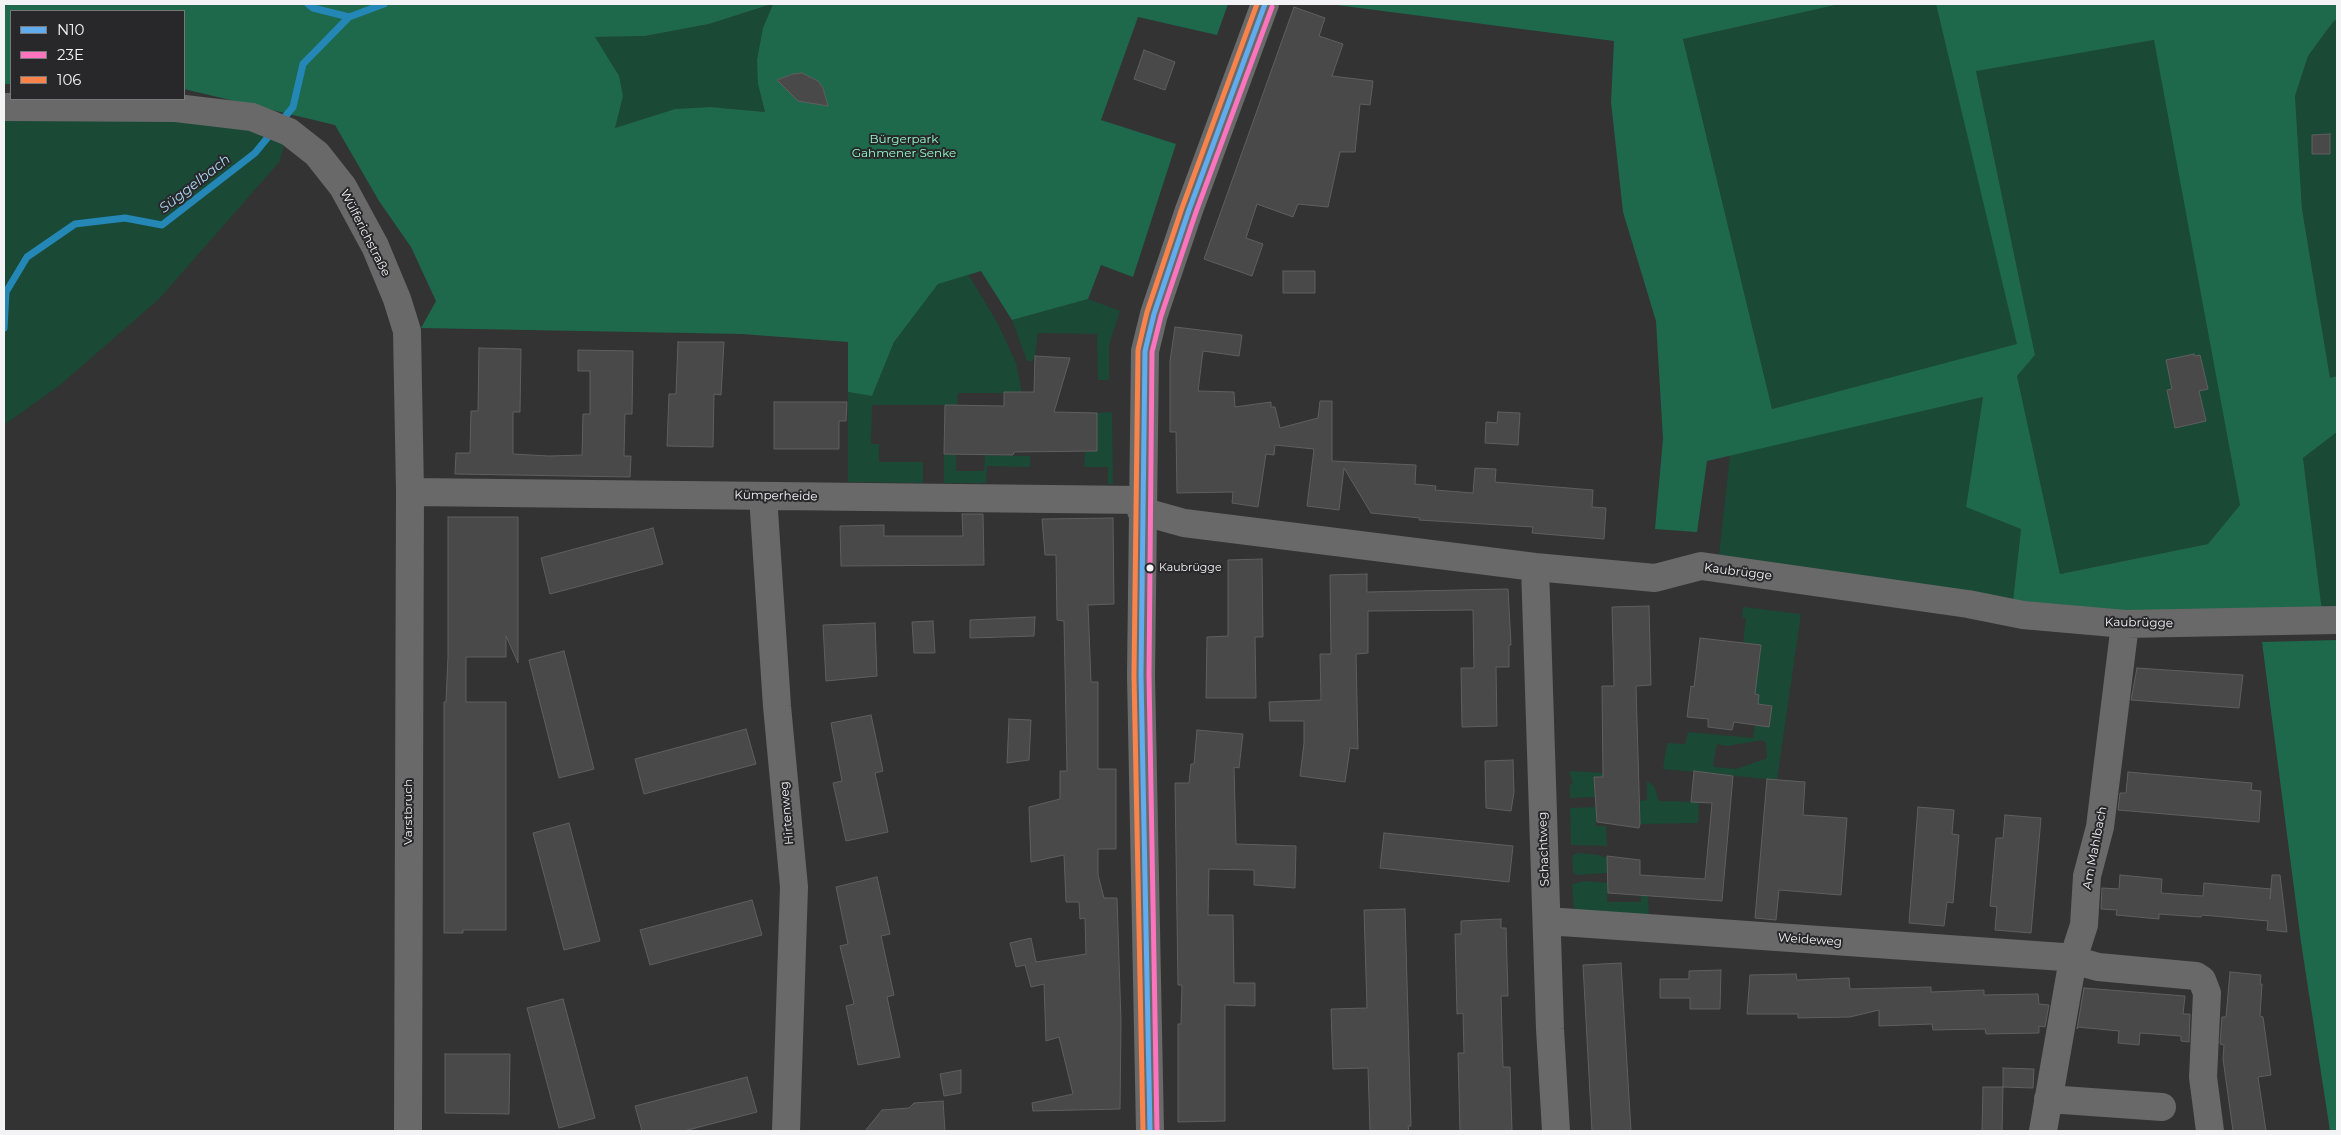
<!DOCTYPE html>
<html>
<head>
<meta charset="utf-8">
<style>
	body { margin:0 }
	#map { position:relative; width:2341px; height:1135px; overflow:hidden; background:#333334; font-family:Montserrat,sans-serif }
	canvas { display:block }
	.frame { position:absolute; inset:0; border:5px solid #f3f2f5; pointer-events:none }
	.legend { position:absolute; left:10px; top:10px; width:175px; height:90px; box-sizing:border-box; background:#28282b; border:1px solid #79797c; margin:0; padding:6px 9px; list-style:none; font-size:15px; color:#f3f2f5 }
	.legend li { display:flex; align-items:center; gap:10px; height:25px }
	.legend b { width:25px; border:1px solid #79797c }
</style>
</head>
<body>
<div id="map">
<canvas width="2341" height="1135"></canvas>
<div class="frame"></div>
<ul class="legend">
<li><b style="height:6px;background:#60acee"></b>N10</li>
<li><b style="height:6px;background:#fc73be"></b>23E</li>
<li><b style="height:6px;background:#f8844c"></b>106</li>
</ul>
</div>
<script>
const ctx = document.querySelector('canvas').getContext('2d');
ctx.lineJoin = 'round';
function fill(path, color) { ctx.fillStyle = color; ctx.fill(path, 'evenodd'); }
const poly = rows => new Path2D(rows.map(r => 'M' + r).join(''));
function stroke(path, color, width, dash) { ctx.strokeStyle = color; ctx.lineWidth = width; ctx.lineCap = dash ? 'butt' : 'round'; ctx.setLineDash(dash || []); ctx.stroke(path); }
function write(font, color, halo, rows, align = 'center') {
  ctx.font = font + ' Montserrat,sans-serif'; ctx.lineWidth = 4; ctx.setLineDash([]); ctx.textBaseline = 'middle'; ctx.strokeStyle = halo; ctx.fillStyle = color; for (const [text, x, y, turn = 0] of rows) {
    ctx.save(); ctx.translate(x, y); ctx.rotate((+turn || 0) * Math.PI / 180); ctx.textAlign = isNaN(turn) ? turn : align; if (halo) ctx.strokeText(text, 0, 0); ctx.fillText(text, 0, 0); ctx.restore();
  }
}
fill(poly([
	[773,4,763,28,758,84,765,112,710,107,675,109,615,128,623,96,595,37,645,36,709,24],
	[1840,4,1936,4,2018,345,1772,409,1683,39],
	[2337,19,2337,376,2330,378,2302,209,2295,96,2308,56,2333,22],
	[2155,40,2240,505,2208,544,2060,574,2017,376,2035,355,1976,70],
	[4,109,248,124,285,141,280,161,159,299,60,385,4,425],
	[968,274,997,322,1016,363,1022,393,958,393,957,405,872,405,871,444,879,444,879,462,923,462,923,483,848,482,848,392,872,396,894,342,938,284],
	[1088,299,1120,311,1109,345,1109,380,1098,380,1097,334,1038,333,1035,356,1032,361,1027,361,1012,320],
	[1983,397,1966,506,2021,529,2013,601,1719,555,1730,455],
	[1112,412,1113,484,1108,484,1108,467,1084,467,1085,451,1097,451,1097,413],
	[2337,432,2337,610,2322,611,2303,458],
	[944,454,956,455,956,471,984,471,985,455,1030,456,1030,467,987,466,986,483,944,483],
	[1743,607,1801,614,1777,780,1663,769,1667,743,1685,744,1688,732,1753,738,1755,725,1769,727,1772,706,1758,704,1759,695,1755,694,1761,645,1743,643,1746,618,1742,617],
	[1762,740,1766,743,1767,757,1765,759,1736,769,1715,767,1713,764,1717,744,1727,746],
	[1569,771,1627,774,1628,776,1594,777,1595,797,1570,798,1570,785,1573,784],
	[1647,781,1654,786,1659,801,1699,802,1698,823,1640,824,1639,801,1647,800],
	[1596,807,1596,826,1606,826,1607,846,1571,845,1570,808],
	[1577,853,1598,855,1607,858,1607,873,1576,875,1573,872,1572,856],
	[1640,878,1647,878,1649,915,1582,914,1574,908,1572,884,1585,881,1608,883,1607,902,1641,902]
]), '#1a4936');
fill(poly([
	[4,4,772,4,709,24,645,36,595,37,619,76,623,96,615,128,675,109,710,107,765,112,758,84,757,60,763,28,773,4,1228,4,1217,35,1138,17,1101,120,1176,144,1133,277,1101,265,1088,299,1012,320,981,271,938,284,894,342,872,396,848,392,848,342,742,334,421,328,436,301,411,247,379,201,335,125,184,89,184,11,11,11,11,84,4,84],
	[1329,4,1840,4,1683,39,1772,409,2017,344,1936,4,2337,4,2337,19,2333,22,2308,56,2295,96,2302,209,2330,378,2337,376,2337,432,2303,458,2322,611,2113,619,2013,601,2021,529,1966,507,1983,397,1707,461,1697,532,1655,529,1663,439,1656,321,1623,212,1611,102,1614,41],
	[2154,40,2240,505,2208,544,2060,574,2017,376,2035,355,1976,71],
	[2337,640,2337,1131,2330,1131,2301,942,2262,642]
]), '#1e694c');
stroke(poly([
	[308,4,313,8,349,17],
	[280,123,293,107,303,64,349,17,384,4],
	[4,328,6,292,27,257,75,224,125,218,162,225,255,153,273,131]
]), '#2487b6', 7);
const building = poly([
	[1294,7,1325,18,1319,36,1343,44,1332,76,1373,81,1370,105,1360,104,1355,152,1340,152,1328,207,1298,204,1293,217,1257,204,1246,238,1263,244,1252,276,1204,259,1294,7],
	[1144,50,1175,62,1165,90,1134,79,1144,50],
	[802,73,818,81,823,88,828,106,798,101,777,80,793,74,802,73],
	[2330,134,2330,154,2312,154,2312,135,2330,134],
	[1283,271,1315,271,1315,293,1283,293,1283,271],
	[1175,327,1242,335,1239,356,1203,351,1198,391,1234,392,1235,407,1271,402,1271,407,1275,407,1280,428,1318,418,1320,401,1332,401,1332,461,1416,465,1415,484,1436,486,1435,490,1473,493,1475,468,1496,469,1495,482,1593,490,1592,507,1606,508,1604,539,1532,533,1533,527,1419,520,1420,518,1371,513,1344,468,1339,510,1307,506,1314,449,1275,445,1274,455,1266,454,1258,507,1232,503,1233,492,1177,493,1176,432,1170,432,1170,361,1175,327],
	[678,342,724,342,721,395,714,394,713,447,667,446,669,394,676,394,678,342],
	[479,348,521,349,520,412,513,412,513,454,549,456,582,455,583,414,590,414,590,371,578,371,578,350,633,351,632,414,625,414,624,456,631,456,630,477,455,474,456,453,470,453,471,411,478,411,479,348],
	[2194,354,2195,356,2200,355,2208,389,2199,391,2206,421,2175,428,2167,390,2172,389,2166,360,2194,354],
	[1035,356,1070,358,1054,412,1097,413,1097,451,1014,452,1013,455,944,454,945,405,1004,406,1004,392,1034,392,1035,356],
	[774,402,847,402,846,421,839,421,839,449,774,449,774,402],
	[1498,412,1520,413,1518,445,1485,443,1486,422,1497,423,1498,412],
	[962,514,983,514,984,565,841,566,840,526,884,525,884,536,963,536,962,514],
	[448,517,518,517,518,663,506,636,506,657,466,657,466,702,506,702,506,930,463,930,463,933,444,933,444,702,446,702,448,657,448,517],
	[1113,518,1114,604,1088,605,1091,682,1098,682,1098,769,1116,769,1116,849,1098,849,1098,875,1104,898,1117,898,1121,1022,1120,1109,1033,1111,1032,1103,1073,1094,1059,1037,1046,1041,1044,984,1031,987,1025,965,1016,967,1010,943,1031,938,1036,962,1086,954,1085,918,1080,919,1079,902,1066,902,1064,855,1031,862,1029,807,1060,799,1060,771,1067,771,1064,621,1057,620,1056,555,1045,555,1042,519,1113,518],
	[653,528,663,564,550,594,541,558,653,528],
	[1262,559,1263,637,1255,637,1256,698,1206,698,1207,637,1228,636,1228,560,1262,559],
	[1367,574,1367,592,1508,589,1511,645,1509,645,1509,667,1496,667,1497,726,1462,727,1461,668,1474,668,1473,610,1368,611,1368,653,1356,654,1358,749,1350,748,1345,782,1300,776,1304,743,1304,721,1270,721,1269,702,1321,700,1320,654,1331,654,1330,575,1367,574],
	[1649,606,1651,685,1636,686,1640,824,1639,828,1597,822,1594,777,1603,777,1602,686,1614,686,1612,607,1649,606],
	[1035,617,1034,636,970,638,970,620,1035,617],
	[933,621,935,653,914,653,912,622,933,621],
	[875,623,877,676,826,681,823,625,875,623],
	[1700,638,1761,645,1755,694,1759,695,1758,704,1772,706,1769,727,1734,722,1732,730,1708,727,1708,719,1687,717,1691,686,1694,687,1700,638],
	[564,651,594,769,559,778,529,660,564,651],
	[2137,668,2243,675,2239,708,2131,700,2137,668],
	[871,715,883,771,875,773,888,832,846,841,833,783,842,781,831,723,871,715],
	[1009,719,1031,720,1029,760,1007,763,1009,719],
	[746,729,756,764,644,794,635,759,746,729],
	[1197,730,1243,734,1239,768,1234,767,1236,844,1296,846,1295,888,1254,885,1254,870,1209,869,1208,915,1233,915,1234,983,1255,983,1255,1006,1225,1005,1225,1121,1178,1122,1178,1024,1181,1024,1182,985,1178,985,1175,783,1189,783,1191,764,1194,764,1197,730],
	[1513,760,1514,792,1511,811,1486,808,1485,761,1513,760],
	[1694,771,1733,776,1722,901,1608,893,1607,856,1640,860,1640,875,1705,879,1712,803,1691,802,1694,771],
	[2128,772,2252,783,2251,790,2261,791,2259,822,2118,810,2120,793,2126,793,2128,772],
	[1767,779,1805,782,1803,815,1847,818,1841,895,1779,890,1776,920,1755,918,1767,779],
	[1918,807,1954,810,1952,834,1959,835,1953,903,1947,902,1944,926,1909,923,1918,807],
	[2005,815,2041,818,2031,933,1995,930,1997,907,1990,906,1996,838,2003,838,2005,815],
	[569,823,600,941,564,950,533,833,569,823],
	[1384,833,1513,846,1509,882,1380,868,1384,833],
	[2120,875,2162,879,2161,893,2203,896,2204,883,2271,889,2270,899,2272,875,2280,875,2287,932,2267,930,2268,921,2202,915,2201,917,2159,914,2159,919,2116,915,2117,910,2101,909,2102,888,2119,889,2120,875],
	[877,877,890,934,881,936,894,995,887,997,900,1057,858,1065,846,1006,854,1004,840,946,848,944,836,887,877,877],
	[752,900,762,935,650,965,640,930,752,900],
	[1405,909,1411,1126,1408,1126,1409,1131,1370,1131,1368,1068,1333,1069,1331,1009,1367,1008,1364,910,1405,909],
	[1501,919,1501,928,1506,928,1508,996,1501,996,1503,1067,1510,1067,1512,1131,1460,1131,1458,1053,1464,1053,1463,1013,1457,1014,1455,934,1461,934,1461,921,1501,919],
	[1621,963,1631,1131,1592,1131,1583,965,1621,963],
	[1721,970,1720,1009,1690,1009,1690,998,1660,998,1660,979,1689,979,1689,971,1721,970],
	[2230,972,2261,975,2260,984,2262,984,2260,1016,2263,1017,2271,1075,2258,1077,2266,1131,2233,1131,2223,1059,2224,1045,2220,1044,2222,1017,2226,1017,2230,972],
	[1796,974,1797,980,1849,978,1850,989,1931,987,1931,992,1984,990,1984,995,2038,994,2039,1004,2049,1005,2045,1027,2039,1026,2039,1033,1986,1034,1985,1029,1933,1030,1932,1024,1879,1026,1879,1010,1850,1017,1798,1018,1798,1014,1747,1014,1750,975,1796,974],
	[2084,988,2185,996,2183,1014,2190,1014,2189,1042,2181,1041,2181,1036,2140,1033,2139,1045,2118,1043,2119,1031,2078,1027,2077,1029,2084,988],
	[563,999,595,1118,559,1128,527,1008,563,999],
	[445,1054,510,1054,509,1114,445,1113,445,1054],
	[2003,1068,2034,1069,2033,1088,2003,1087,2003,1068],
	[961,1070,961,1093,944,1096,940,1074,961,1070],
	[747,1077,757,1112,684,1131,642,1131,635,1106,747,1077],
	[1983,1087,2003,1087,2002,1131,1982,1131,1983,1087],
	[943,1101,945,1131,865,1131,882,1110,909,1108,914,1103,943,1101]
]);
fill(building, '#4a494a');
stroke(building, '#605e5f', 1);
stroke(poly([
	[4,107,176,108,252,117,289,132,317,154,343,187,375,246,397,299,407,331,410,492,408,1131],
	[410,492,1142,500],
	[763,496,777,706,794,887,786,1131],
	[1141,511,1184,523,1535,567,1655,578,1701,566,1968,604,2023,615,2125,624,2337,620],
	[1535,567,1550,1029,1556,1131],
	[1547,921,2063,957,2098,967,2196,976,2202,980,2207,993,2203,1077,2210,1131],
	[2048,1099,2162,1107],
	[2043,1131,2073,959,2084,925,2087,876,2100,827,2125,624]
]), '#696969', 28);
stroke(poly([
	[1150,1131,1141,675,1145,351,1154,314,1189,210,1265,4]
]), '#6a6a6a', 28);
stroke(poly([
	[1150,1131,1141,675,1145,351,1154,314,1189,210,1265,4]
]), '#60acee', 5);
stroke(poly([
	[1157,1131,1149,675,1152,352,1161,316,1196,212,1272,7]
]), '#fc73be', 5);
stroke(poly([
	[1143,1131,1134,675,1138,350,1147,312,1182,208,1257,4]
]), '#f8844c', 5);
for (const [x, y, r, color] of [
	[1150,568,4.5,"#f3f2f5"]
]) { const dot = new Path2D(); dot.arc(x, y, r, 0, 2 * Math.PI); ctx.fillStyle = color; ctx.fill(dot); stroke(dot, '#28282b', 2); }
write('11px', '#f3f2f5', '#28282b', [
	["Kaubrügge",1159,568]
], 'left');
write('12px', '#93fccb', '#28282b', [
	["Bürgerpark",904,139],
	["Gahmener Senke",904,153]
]);
write('12px', '#f3f2f5', '#28282b', [
	["Wülferichstraße",365,233,63],
	["Kümperheide",776,496,1],
	["Kaubrügge",1738,572,7],
	["Kaubrügge",2139,623,1],
	["Varstbruch",408,812,-90],
	["Hirtenweg",787,813,-95],
	["Am Mahlbach",2095,848,-79],
	["Schachtweg",1544,849,-92],
	["Weideweg",1810,940,4]
]);
write('italic 14px', '#a9d5f1', '#28282b', [
	["Süggelbach",195,184,-38]
]);
</script>
</body>
</html>
